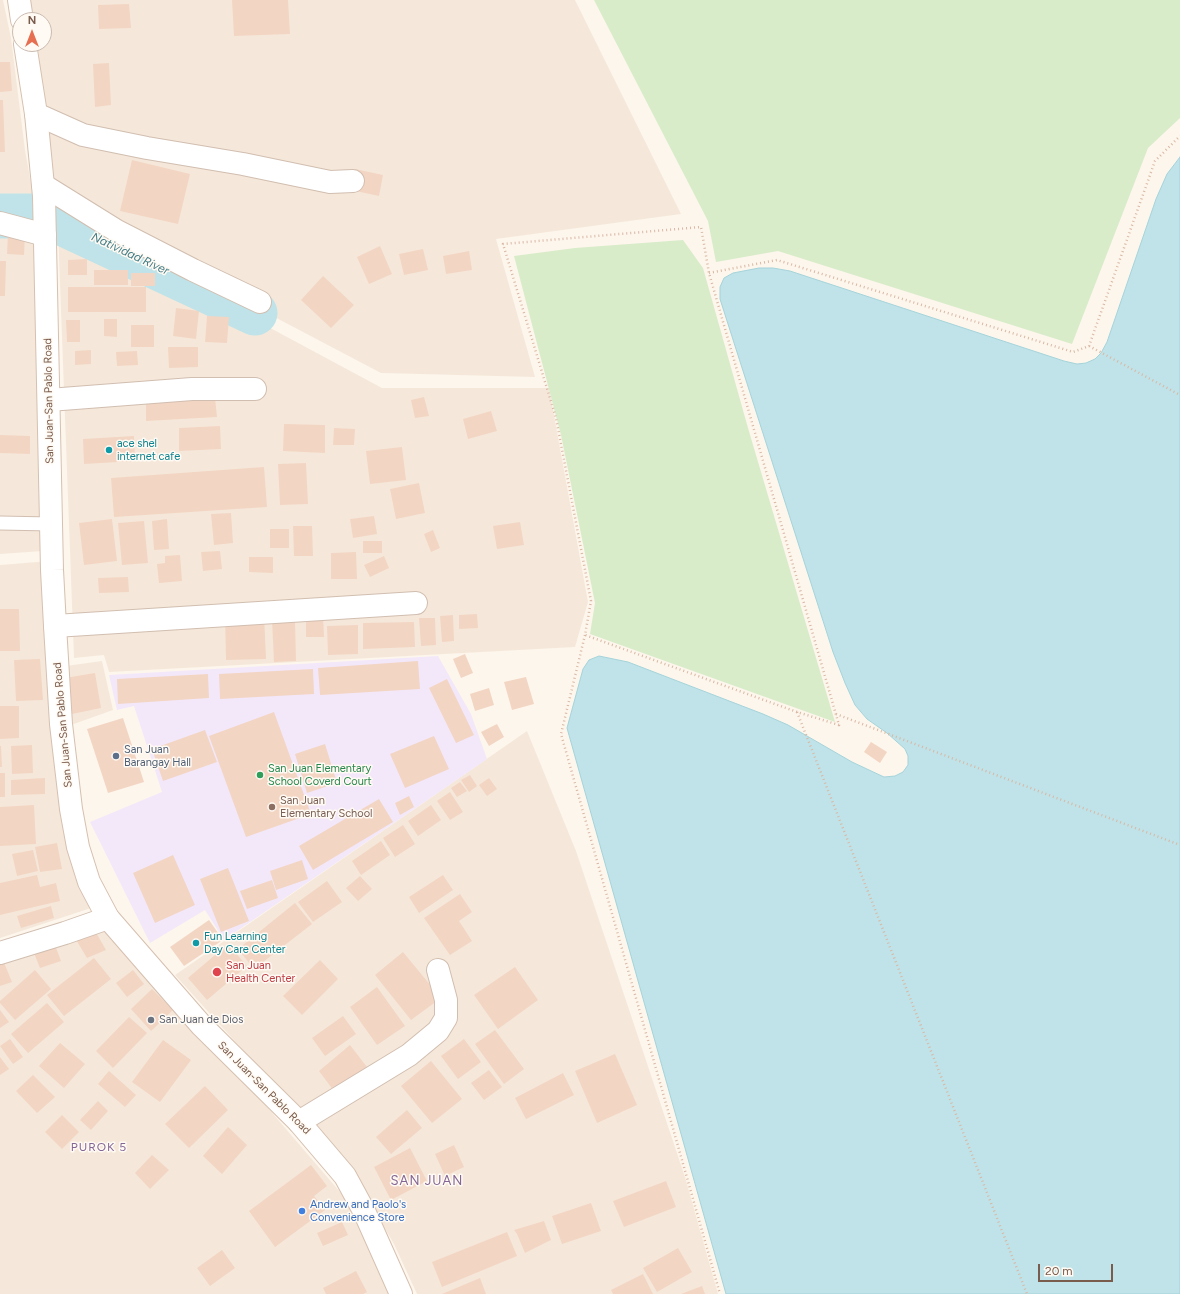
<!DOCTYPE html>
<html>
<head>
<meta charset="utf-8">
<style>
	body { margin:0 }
	#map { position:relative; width:1180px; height:1294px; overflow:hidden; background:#fdf6ec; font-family:Figtree,sans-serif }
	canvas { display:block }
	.north { position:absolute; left:12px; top:12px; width:40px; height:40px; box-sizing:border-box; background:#fffaf3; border:1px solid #cabbb1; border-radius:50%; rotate:0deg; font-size:11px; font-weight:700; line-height:16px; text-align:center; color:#7a5c4d }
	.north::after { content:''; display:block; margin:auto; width:14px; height:18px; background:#e76f51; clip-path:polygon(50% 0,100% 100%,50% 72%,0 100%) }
	.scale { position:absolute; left:1038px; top:1264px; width:75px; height:18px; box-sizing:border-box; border:2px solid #7a5c4d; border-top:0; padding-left:5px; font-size:12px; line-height:14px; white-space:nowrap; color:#7a5c4d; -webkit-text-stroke:3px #fffaf3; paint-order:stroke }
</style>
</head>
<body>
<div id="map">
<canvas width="1180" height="1294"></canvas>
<div class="north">N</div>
<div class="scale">20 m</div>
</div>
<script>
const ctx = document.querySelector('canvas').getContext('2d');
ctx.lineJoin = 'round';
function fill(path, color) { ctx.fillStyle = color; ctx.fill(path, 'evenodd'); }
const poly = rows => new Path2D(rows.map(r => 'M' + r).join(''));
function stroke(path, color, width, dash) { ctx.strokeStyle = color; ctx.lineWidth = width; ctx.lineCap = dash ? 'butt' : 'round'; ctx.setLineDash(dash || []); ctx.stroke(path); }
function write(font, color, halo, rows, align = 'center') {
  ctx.font = font + ' Figtree,sans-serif'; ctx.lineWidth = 3; ctx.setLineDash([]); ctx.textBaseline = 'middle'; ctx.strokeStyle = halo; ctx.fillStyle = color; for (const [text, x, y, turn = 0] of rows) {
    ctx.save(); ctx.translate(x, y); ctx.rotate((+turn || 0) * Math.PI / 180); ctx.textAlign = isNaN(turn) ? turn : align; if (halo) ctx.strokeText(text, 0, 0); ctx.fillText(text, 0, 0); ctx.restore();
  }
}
fill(poly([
	[0,0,3,0,11,38,25,150,35,206,0,195],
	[27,0,575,0,681,214,496,239,535,377,381,373,265,312,57,206,35,44,44,44,44,20,30,20],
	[0,224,40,224,43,551,0,554],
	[58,230,166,272,382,388,549,388,588,602,575,647,109,672,104,655,74,658],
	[62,560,66,666,102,661,113,710,57,730,91,908,0,938,0,565],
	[527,731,576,851,685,1177,718,1294,417,1294,394,1244,350,1169,175,975],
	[101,918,201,1030,389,1249,402,1294,0,1294,0,946]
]), '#f5e8da');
fill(poly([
	[438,656,471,714,487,759,224,940,205,910,150,943,90,822,162,792,134,706,117,710,109,675]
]), '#f3e8fa');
fill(poly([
	[594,0,1180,0,1180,118,1148,148,1072,344,778,251,716,262,708,221],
	[683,240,703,268,748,428,835,722,590,634,595,603,561,435,514,256,575,248]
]), '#d8ecc9');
const water = poly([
	[1180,157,1180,1294,726,1294,567,728,583,669,589,660,599,656,628,662,763,714,788,725,852,762,884,777,895,776,903,772,908,765,908,756,905,749,887,733,867,719,855,705,845,683,833,652,720,299,720,287,724,278,733,273,759,268,773,268,790,271,1064,361,1077,364,1086,363,1095,359,1101,353,1107,342,1156,199,1167,174,1180,157]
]);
fill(water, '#bfe3e8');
stroke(water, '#a5d3da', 1);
stroke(poly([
	[0,216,47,216,255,313]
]), '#bfe3e8', 45);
fill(poly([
	[232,0,288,0,290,34,234,36],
	[129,4,131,28,99,29,98,5],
	[0,62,10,62,12,91,0,92],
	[109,63,111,105,95,107,93,64],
	[0,100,3,100,5,152,0,152],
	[132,160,190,174,178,224,120,211],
	[355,169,383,175,379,196,351,190],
	[8,233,25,234,24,255,7,254],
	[380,246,392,274,369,284,357,257],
	[423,249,428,270,404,275,399,254],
	[469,251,472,270,446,274,443,256],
	[87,259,87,275,68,275,68,260],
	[0,261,6,261,5,296,0,296],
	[94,270,128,270,128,285,94,285],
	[131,273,155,273,155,286,131,286],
	[323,276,354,305,331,328,301,300],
	[68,287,146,287,146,312,68,312],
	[176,308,199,311,196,339,173,336],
	[207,316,229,317,227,343,205,342],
	[104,319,117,319,117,337,104,336],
	[66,320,80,320,80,342,67,342],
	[131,325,154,325,154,347,131,347],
	[168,347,198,347,198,367,169,368],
	[91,350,91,364,75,365,75,351],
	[137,351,138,365,117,366,116,352],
	[424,397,429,416,415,418,411,400],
	[215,398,217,417,146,421,146,401],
	[491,411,497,431,468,439,463,419],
	[284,424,325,425,325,453,283,451],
	[220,426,221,449,179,451,179,428],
	[334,428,355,429,354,445,333,445],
	[0,435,30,436,30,454,0,453],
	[134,436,135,461,84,464,83,439],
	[402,447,406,480,370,484,366,451],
	[306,463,308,504,280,505,278,464],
	[264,467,267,507,114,517,111,478],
	[419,483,425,513,396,519,390,489],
	[231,513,233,543,214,545,211,514],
	[374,516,377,534,353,538,350,519],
	[112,519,117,561,84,565,79,523],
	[167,519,169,549,154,550,152,521],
	[144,521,148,563,122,565,118,523],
	[520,522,524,545,497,549,493,526],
	[293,526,312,526,313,556,294,556],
	[270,529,289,529,289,548,270,548],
	[433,530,440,548,431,552,424,534],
	[363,541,382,541,382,553,363,553],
	[220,551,222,569,203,571,201,552],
	[356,552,357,579,331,579,331,553],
	[180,555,182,581,159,583,157,564,165,563,165,556],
	[384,556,389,568,370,577,364,565],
	[249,557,273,557,273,573,249,572],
	[128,577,129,592,99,593,98,578],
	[0,609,19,609,20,651,0,651],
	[264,614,266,659,226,660,225,615],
	[477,614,478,628,459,629,459,615],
	[323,615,324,637,306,637,306,616],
	[453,615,454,641,442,642,440,616],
	[419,618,435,618,436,645,421,646],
	[272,620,295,620,296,661,274,662],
	[414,622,415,647,363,649,363,623],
	[358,625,358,654,328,655,327,626],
	[465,654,473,673,461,678,453,659],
	[40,659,43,700,16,701,14,660],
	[418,661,420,689,320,695,318,668],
	[313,669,314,694,220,699,219,674],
	[95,673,101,708,72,714,65,678],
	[208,674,209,698,118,704,117,679],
	[526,677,534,704,512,710,504,682],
	[447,679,474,735,456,743,429,688],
	[489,688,494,705,475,711,470,694],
	[0,706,19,706,19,738,0,739],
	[274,712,311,814,246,837,209,736],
	[123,718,144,782,108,793,87,729],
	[497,724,504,737,489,746,481,732],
	[205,730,217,762,163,781,152,749],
	[434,736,449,769,405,788,390,754],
	[871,742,887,752,880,763,864,752],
	[325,744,337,783,307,793,295,754],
	[32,745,33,773,12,774,11,746],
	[0,746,1,746,2,767,0,767],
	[0,773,5,773,5,797,0,797],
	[470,775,477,786,469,792,461,780],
	[45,778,45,794,11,795,11,780],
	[489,778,497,789,487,796,479,785],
	[460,782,467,791,457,797,451,788],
	[450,792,463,812,450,820,437,801],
	[409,796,414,807,400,815,395,803],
	[379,799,393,822,313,870,299,846],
	[34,805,36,844,0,846,0,807],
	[431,805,441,820,418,836,408,821],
	[403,825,415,844,395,857,383,838],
	[381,841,390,855,361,875,352,861],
	[57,843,62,869,40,872,35,847],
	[33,850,38,871,17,876,12,854],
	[173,855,195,905,155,923,133,873],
	[302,860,308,879,276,890,270,871],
	[228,868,249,921,221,932,200,879],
	[37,875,40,887,56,883,60,901,0,915,0,883],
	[443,875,453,890,419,913,409,897],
	[360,876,372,889,358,901,346,888],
	[272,880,278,898,247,909,240,891],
	[327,881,342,902,313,922,298,902],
	[460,894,472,912,459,921,472,941,450,955,424,918],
	[295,903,312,924,254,969,238,949],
	[51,906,54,918,21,928,17,916],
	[209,920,223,940,184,966,170,947],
	[94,929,106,950,87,958,75,938],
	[228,944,247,966,207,1000,188,978],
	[55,945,61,961,40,968,34,953],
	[403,952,441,998,411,1020,375,975],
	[0,953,12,982,0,986],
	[94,958,111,979,64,1016,47,995],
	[320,960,338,979,302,1015,283,996],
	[515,967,538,1000,498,1029,474,995],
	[35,970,51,989,15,1020,0,1003,0,1001],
	[133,970,144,984,127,997,116,983],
	[377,987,405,1026,377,1045,350,1007],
	[152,989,173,1010,151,1031,131,1009],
	[47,1003,64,1022,28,1053,11,1034],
	[0,1010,9,1022,0,1028],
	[343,1016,356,1034,325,1056,312,1038],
	[129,1017,147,1033,113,1068,96,1051],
	[495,1030,524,1069,504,1084,475,1044],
	[10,1039,23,1057,13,1064,0,1046],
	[464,1039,481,1062,458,1079,441,1056],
	[163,1040,191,1060,160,1102,132,1082],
	[60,1043,85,1064,64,1088,39,1066],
	[350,1045,370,1071,337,1095,319,1071],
	[615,1054,637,1105,597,1123,575,1071],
	[0,1057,9,1069,0,1075],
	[431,1061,462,1099,432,1123,401,1086],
	[489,1070,502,1087,484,1100,471,1083],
	[109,1071,136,1095,125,1107,98,1084],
	[563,1073,574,1095,526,1119,515,1098],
	[33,1075,55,1097,37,1113,16,1091],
	[205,1086,228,1110,189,1148,165,1124],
	[98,1101,108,1111,91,1130,80,1120],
	[407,1110,422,1128,391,1154,376,1137],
	[62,1115,79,1132,62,1149,45,1132],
	[228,1127,247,1145,222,1174,203,1156],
	[454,1145,464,1167,445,1176,435,1154],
	[410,1148,427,1181,391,1200,374,1167],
	[152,1155,169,1170,150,1189,135,1173],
	[311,1165,327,1186,314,1196,325,1210,275,1247,249,1211],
	[666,1181,676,1207,624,1227,613,1201],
	[591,1203,601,1231,562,1244,552,1216],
	[544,1221,551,1240,525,1253,517,1234,514,1230],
	[342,1222,348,1235,323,1246,317,1233],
	[507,1232,517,1256,442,1287,432,1262],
	[678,1248,692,1272,657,1292,643,1268],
	[222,1250,235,1268,210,1286,197,1268],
	[356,1271,367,1292,363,1294,326,1294,323,1288],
	[643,1274,653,1294,613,1294,611,1290],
	[480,1278,486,1294,442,1294],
	[702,1286,705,1294,681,1294]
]), '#f3d5c3');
const lane = poly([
	[0,523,51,524]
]);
const street = poly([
	[36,114,83,135,147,148,243,164,330,182,353,181],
	[43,185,117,231,193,270,260,302],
	[0,223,45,235],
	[49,400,192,389,255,389],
	[55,626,416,603],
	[0,953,65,933,108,918],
	[299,1122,409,1055,438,1031,446,1018,446,1000,438,970]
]);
const secondary = poly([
	[19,0,22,20],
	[25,44,36,114,44,196,52,570,55,626,61,724,71,809,78,847,89,882,108,918,202,1026,299,1122,345,1176,364,1211,401,1294]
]);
stroke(lane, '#d1beb0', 15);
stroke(street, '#d1beb0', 24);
stroke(secondary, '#d6c0b0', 24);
stroke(poly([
	[709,273,777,260,1073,352,1089,346,1155,161,1180,136],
	[1089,346,1180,395],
	[585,635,561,734,720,1294],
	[797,712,585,635,591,601,556,418,503,244,701,227,709,273,839,725,797,712,1027,1294],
	[836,714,1180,845]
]), '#d9b8a5', 2.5, [1, 3]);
stroke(lane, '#fff', 13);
stroke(street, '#fff', 22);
stroke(secondary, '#fff', 22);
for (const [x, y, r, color] of [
	[109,450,4,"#0f9aa8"],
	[116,756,4,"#5c6f8a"],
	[260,775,4,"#2e9e5b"],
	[272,807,4,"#8d6e63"],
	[196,943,4,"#0f9aa8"],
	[217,972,5,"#e0444e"],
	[151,1020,4,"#6b7280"],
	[302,1211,4,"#3f7fe0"]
]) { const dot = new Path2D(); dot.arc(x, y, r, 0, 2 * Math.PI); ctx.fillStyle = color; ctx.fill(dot); stroke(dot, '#fffaf3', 1.5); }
write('11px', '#7a5c4d', '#fffaf3', [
	["San Juan-San Pablo Road",49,401,-91],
	["San Juan-San Pablo Road",63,725,-95],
	["San Juan-San Pablo Road",264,1088,45]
]);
write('11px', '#0d838f', '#fffaf3', [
	["ace shel",117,444],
	["internet cafe",117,457],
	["Fun Learning",204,937],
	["Day Care Center",204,950]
], 'left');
write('11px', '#4e5e75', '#fffaf3', [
	["San Juan",124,750],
	["Barangay Hall",124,763]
], 'left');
write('11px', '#27864d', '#fffaf3', [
	["San Juan Elementary",268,769],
	["School Coverd Court",268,782]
], 'left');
write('11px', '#785e54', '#fffaf3', [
	["San Juan",280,801],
	["Elementary School",280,814]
], 'left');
write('11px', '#be3a42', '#fffaf3', [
	["San Juan",226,966],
	["Health Center",226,979]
], 'left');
write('11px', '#5b616d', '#fffaf3', [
	["San Juan de Dios",159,1020]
], 'left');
write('11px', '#366cbe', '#fffaf3', [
	["Andrew and Paolo's",310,1205],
	["Convenience Store",310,1218]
], 'left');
write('italic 12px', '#437c86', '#fffaf3', [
	["Natividad River",130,254,25]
]);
ctx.letterSpacing = '1px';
write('12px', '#846695', '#fffaf3', [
	["PUROK 5",99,1147]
]);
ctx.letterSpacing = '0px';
ctx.letterSpacing = '1px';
write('13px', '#846695', '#fffaf3', [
	["SAN JUAN",427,1181]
]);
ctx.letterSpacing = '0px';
</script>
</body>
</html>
